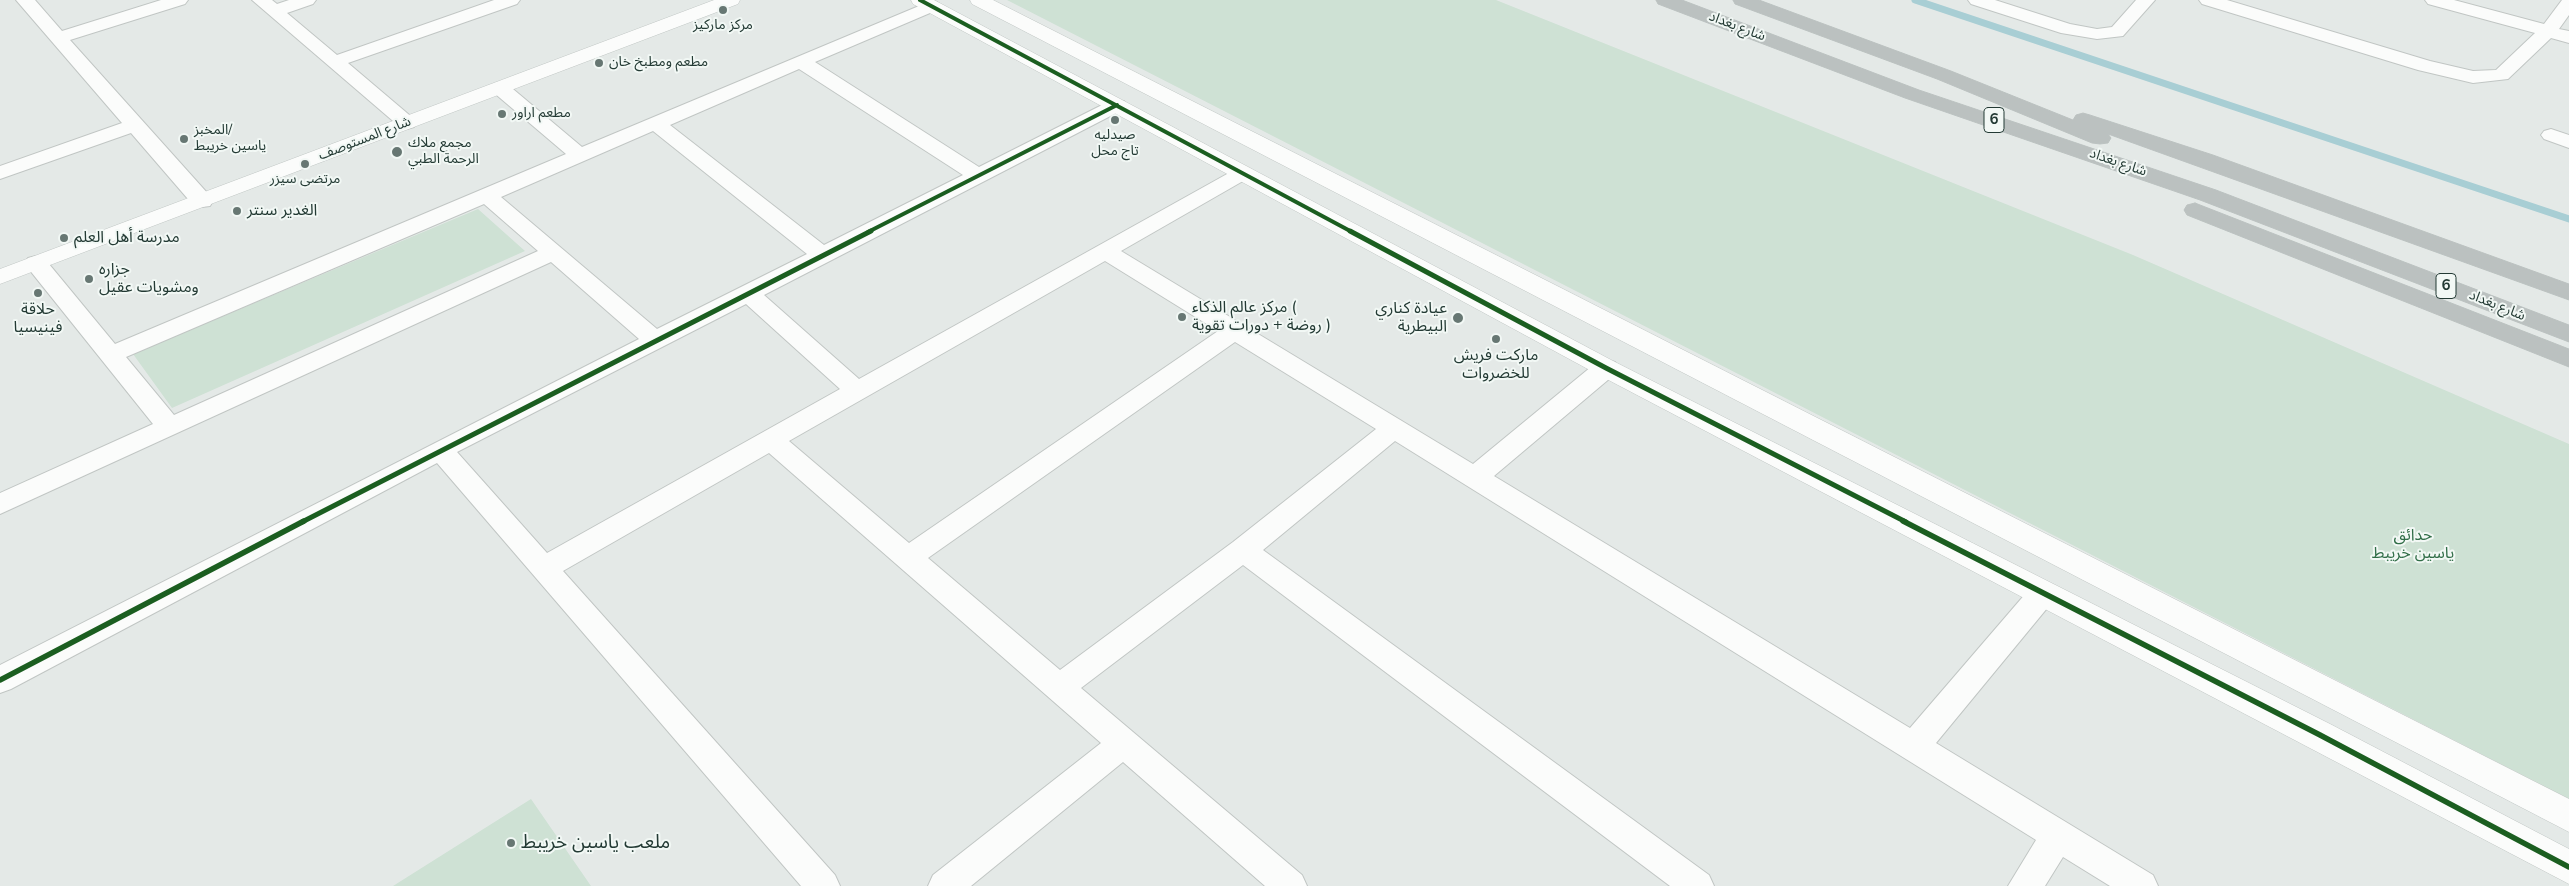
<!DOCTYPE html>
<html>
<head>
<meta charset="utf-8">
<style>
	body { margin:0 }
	canvas { display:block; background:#e4e9e7 }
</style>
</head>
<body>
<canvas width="2569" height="886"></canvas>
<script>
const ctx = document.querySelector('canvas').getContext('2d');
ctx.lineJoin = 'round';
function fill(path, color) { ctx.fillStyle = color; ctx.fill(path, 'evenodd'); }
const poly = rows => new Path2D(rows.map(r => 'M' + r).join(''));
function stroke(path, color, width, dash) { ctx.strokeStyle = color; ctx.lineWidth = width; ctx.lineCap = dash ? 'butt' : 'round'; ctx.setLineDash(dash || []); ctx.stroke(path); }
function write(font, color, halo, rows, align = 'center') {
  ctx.font = font + ' "Nunito Sans","Noto Sans Arabic",sans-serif'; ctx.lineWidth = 4; ctx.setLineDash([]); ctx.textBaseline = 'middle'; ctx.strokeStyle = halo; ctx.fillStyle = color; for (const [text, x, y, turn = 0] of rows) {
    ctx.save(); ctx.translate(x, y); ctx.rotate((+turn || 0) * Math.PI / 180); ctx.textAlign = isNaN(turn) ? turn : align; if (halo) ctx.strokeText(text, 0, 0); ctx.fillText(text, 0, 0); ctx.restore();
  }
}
fill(poly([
	[1007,0,1496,0,2133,255,2569,444,2569,799],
	[478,209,525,251,172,408,133,354],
	[531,799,591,886,393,886]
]), '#cee1d4');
stroke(poly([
	[1915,0,2569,219]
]), '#a8ced4', 7);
const street = poly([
	[16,0,35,0,62,31,161,0,188,0,185,4,70,40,210,196,213,201,210,206,202,207,194,206,131,133,0,179,0,166,122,123,16,0],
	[252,0,272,0,277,4,289,0,316,0,313,4,287,13,337,55,494,0,520,0,517,4,348,63,414,119,417,123,414,127,407,129,400,127,252,0],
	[1968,0,1995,0,2070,24,2097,29,2112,27,2136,0,2155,0,2123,36,2097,39,2061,33,1971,4,1968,0],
	[2199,0,2227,0,2430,61,2473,71,2496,70,2535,33,2428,4,2425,0,2454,0,2544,24,2562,0,2569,0,2569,15,2559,29,2569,31,2569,43,2551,38,2508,79,2473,83,2418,70,2202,4,2199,0],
	[931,1,937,2,940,6,937,10,815,62,979,167,1110,101,1124,101,1127,105,1124,109,764,295,859,379,1236,169,1243,167,1250,169,1253,173,1250,177,1121,251,1473,464,1597,362,1606,360,1615,362,1618,368,1615,374,1494,476,1910,728,2033,585,2043,582,2053,585,2058,593,2053,601,1936,743,2153,875,2158,886,2110,886,2063,857,2045,886,2008,886,2036,840,1395,441,1263,550,1709,875,1714,886,1670,886,1243,565,1081,688,1302,875,1307,886,1265,886,1123,762,971,886,928,886,933,875,1101,743,769,453,563,571,835,875,840,886,801,886,437,463,11,689,0,693,0,665,639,339,551,262,0,514,0,493,153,424,28,268,25,263,28,258,36,256,44,258,115,344,566,154,493,92,490,88,493,84,507,84,582,147,931,1],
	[799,69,963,175,824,245,670,125,799,69],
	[653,131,807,254,657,329,501,197,653,131],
	[484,204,538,251,174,415,126,357,484,204],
	[1105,261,1218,331,909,543,789,441,1105,261],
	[746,304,840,389,547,553,457,452,746,304],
	[1235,342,1376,429,1233,542,1060,670,928,558,1235,342],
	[2551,129,2569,135,2569,148,2544,139,2541,135,2544,131,2551,129]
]);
const secondary = poly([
	[714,0,740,0,738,4,0,284,0,269,714,0],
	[911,0,934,0,1615,362,2332,725,2569,849,2569,884,1597,374,913,4,911,0],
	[970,0,993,0,2569,799,2569,832,972,4,970,0]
]);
const highway = poly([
	[1656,0,1682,0,1919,90,2216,190,2569,325,2569,342,2200,200,1905,98,1658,4,1656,0],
	[1733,0,1759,0,1951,71,2073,120,2076,115,2083,113,2090,115,2213,155,2569,284,2569,300,2108,134,2111,138,2108,143,2100,144,2092,143,1937,79,1735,4,1733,0],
	[2195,203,2569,349,2569,367,2187,215,2184,210,2187,205,2195,203]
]);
stroke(street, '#c1c6c4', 2);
stroke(secondary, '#c0c6c4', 1);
stroke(highway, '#bdc4c2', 1);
fill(street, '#fbfcfb');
fill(secondary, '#fbfcfb');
fill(highway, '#bbc1c0');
stroke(poly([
	[920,0,1352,232],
	[868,232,1117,105]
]), '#1b5e20', 4);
stroke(poly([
	[1350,231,1606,368,1906,522],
	[302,522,871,231]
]), '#1b5e20', 5);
stroke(poly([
	[1903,521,2320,735,2569,867],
	[0,680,304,521]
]), '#1b5e20', 5.5);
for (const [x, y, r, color] of [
	[723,10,5,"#677773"],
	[599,63,5,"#677773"],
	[502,114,5,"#677773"],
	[1115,120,5,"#677773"],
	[184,139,5,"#677773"],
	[397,152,6,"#677773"],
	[305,164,5,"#677773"],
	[237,211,5,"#677773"],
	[64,238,5,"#677773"],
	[89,279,5,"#677773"],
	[38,293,5,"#677773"],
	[1182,317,5,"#677773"],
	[1458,318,6,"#677773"],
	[1496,339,5,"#677773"],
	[511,843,5,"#677773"]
]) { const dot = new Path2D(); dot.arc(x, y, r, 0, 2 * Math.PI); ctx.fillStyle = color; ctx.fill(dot); stroke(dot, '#f2f8f5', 2); }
write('14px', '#233a34', '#f2f8f5', [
	["مركز ماركيز",723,26,"center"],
	["مطعم ومطبخ خان",609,63],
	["مطعم اراور",512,114],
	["المخبز/",194,131],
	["ياسين خريبط",194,147],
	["صيدليه",1115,136,"center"],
	["تاج محل",1115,152,"center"],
	["مجمع ملاك",408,144],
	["الرحمة الطبي",408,160],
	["مرتضى سيزر",305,180,"center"]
], 'left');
write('14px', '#233a34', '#f2f8f5', [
	["شارع بغداد",1737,27,21],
	["شارع المستوصف",365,139,-21],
	["شارع بغداد",2118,163,19],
	["شارع بغداد",2497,306,22]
]);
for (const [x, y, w] of [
	[1994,120,20],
	[2446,286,20]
]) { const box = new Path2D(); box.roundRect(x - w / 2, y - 12.5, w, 25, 4); ctx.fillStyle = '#f2f8f5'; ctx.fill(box); stroke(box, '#233a34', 1); }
write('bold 15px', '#233a34', null, [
	["6",1994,120],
	["6",2446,286]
]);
write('16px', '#233a34', '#f2f8f5', [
	["الغدير سنتر",247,211],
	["مدرسة أهل العلم",74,238],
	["جزاره",99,270],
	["ومشويات عقيل",99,288],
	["مركز عالم الذكاء (",1192,308],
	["روضة + دورات تقوية )",1192,326],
	["عيادة كناري",1447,309,"right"],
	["البيطرية",1447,327,"right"],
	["حلاقة",38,310,"center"],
	["فينيسيا",38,328,"center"],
	["ماركت فريش",1496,356,"center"],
	["للخضروات",1496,374,"center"]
], 'left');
write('16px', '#316e48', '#f2f8f5', [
	["حدائق",2413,536],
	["ياسين خريبط",2413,554]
]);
write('19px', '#233a34', '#f2f8f5', [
	["ملعب ياسين خريبط",521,843]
], 'left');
</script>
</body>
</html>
